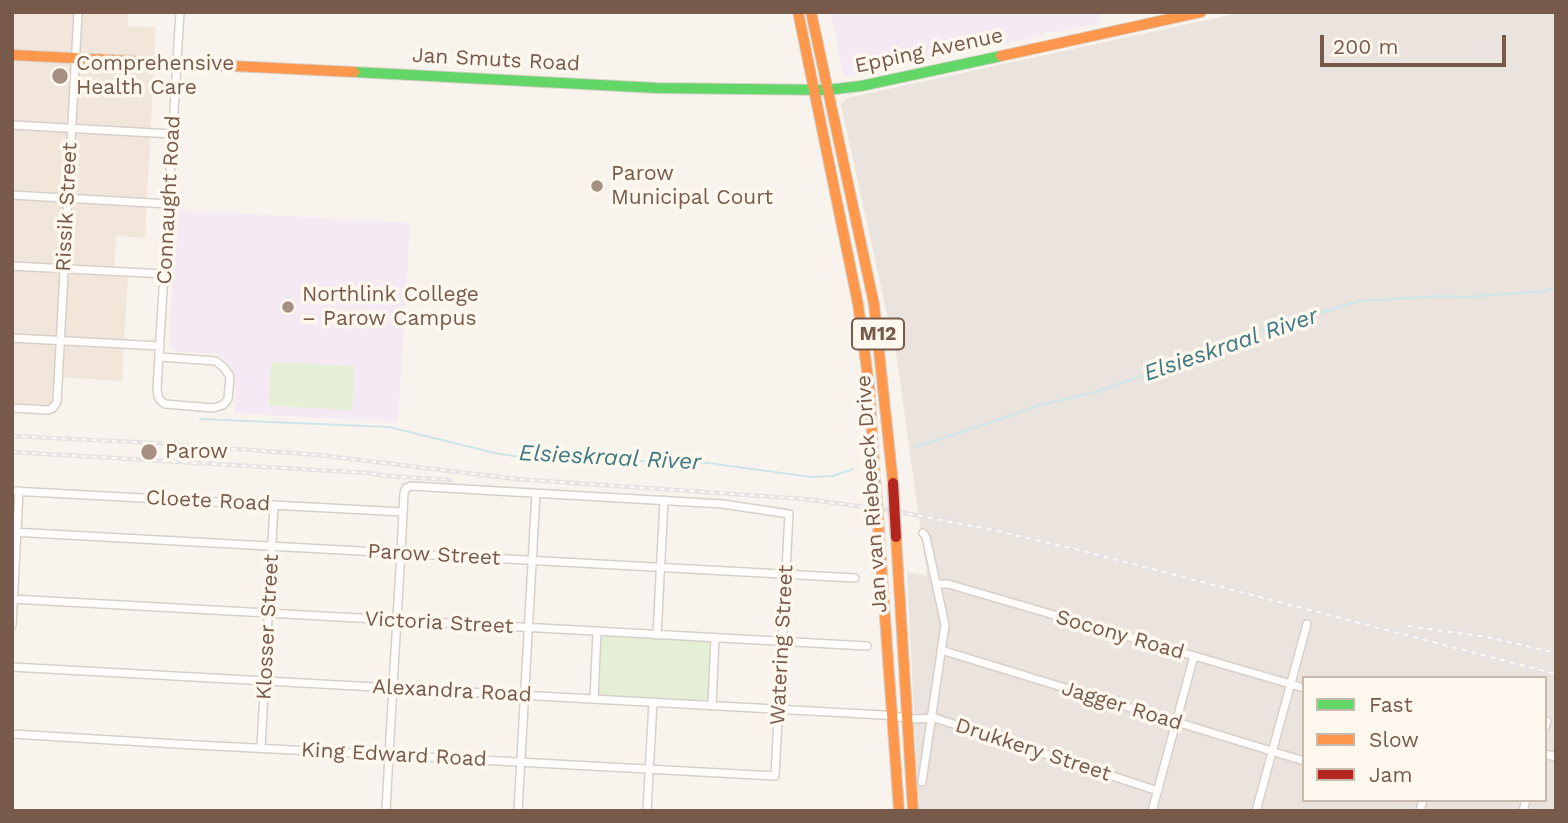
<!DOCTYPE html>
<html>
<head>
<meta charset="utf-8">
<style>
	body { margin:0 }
	#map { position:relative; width:1568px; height:823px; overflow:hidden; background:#f8f3ec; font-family:"Work Sans",sans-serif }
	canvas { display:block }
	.frame { position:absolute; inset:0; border:14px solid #785a4a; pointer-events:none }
	.legend { position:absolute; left:1302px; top:676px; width:245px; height:126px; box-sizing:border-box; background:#fff8ee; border:2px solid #c9b9ac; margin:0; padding:9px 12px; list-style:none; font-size:21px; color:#785a4a }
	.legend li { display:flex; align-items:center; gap:14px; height:35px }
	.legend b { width:35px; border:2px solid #c9b9ac }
	.scale { position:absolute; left:1320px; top:35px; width:186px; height:32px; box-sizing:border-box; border:4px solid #785a4a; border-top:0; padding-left:9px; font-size:21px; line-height:24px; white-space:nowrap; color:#785a4a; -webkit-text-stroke:5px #fff8ee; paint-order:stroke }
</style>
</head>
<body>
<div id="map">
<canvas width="1568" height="823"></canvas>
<div class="frame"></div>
<ul class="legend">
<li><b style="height:9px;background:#63d668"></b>Fast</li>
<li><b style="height:9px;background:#ff974d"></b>Slow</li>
<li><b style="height:9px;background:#b3261e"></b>Jam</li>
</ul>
<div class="scale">200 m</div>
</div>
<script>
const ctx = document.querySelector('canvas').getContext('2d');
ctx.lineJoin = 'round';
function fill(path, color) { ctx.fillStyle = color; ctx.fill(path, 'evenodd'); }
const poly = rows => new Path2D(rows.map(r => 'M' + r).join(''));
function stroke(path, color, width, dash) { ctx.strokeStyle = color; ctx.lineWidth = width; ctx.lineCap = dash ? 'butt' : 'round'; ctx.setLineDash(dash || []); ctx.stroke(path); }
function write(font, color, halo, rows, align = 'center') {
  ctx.font = font + ' "Work Sans",sans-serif'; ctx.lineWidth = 7; ctx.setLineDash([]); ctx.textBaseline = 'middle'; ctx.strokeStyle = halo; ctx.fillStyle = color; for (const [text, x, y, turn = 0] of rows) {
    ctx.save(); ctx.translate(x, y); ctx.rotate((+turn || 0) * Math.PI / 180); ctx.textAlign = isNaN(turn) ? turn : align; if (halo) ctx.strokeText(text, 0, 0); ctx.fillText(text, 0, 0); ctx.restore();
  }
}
fill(poly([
	[12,12,128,12,128,26,156,27,145,238,116,236,114,272,128,273,122,381,58,377,54,408,12,408]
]), '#f1e6d9');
fill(poly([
	[1244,12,1556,12,1556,811,919,811,907,572,927,576,897,359,841,105,847,98],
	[1304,678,1545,678,1545,800,1304,800]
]), '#ebe3dd');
fill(poly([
	[830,12,1099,12,1100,18,1097,24,1053,33,1050,31,1045,32,1045,35,849,77,843,74],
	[176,210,410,223,398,422,234,413,236,374,218,354,174,351,169,343]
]), '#f5eaf4');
fill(poly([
	[271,362,354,366,352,410,269,406],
	[603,635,709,641,712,644,708,701,707,702,600,697,598,695,601,637]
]), '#e4efd6');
stroke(poly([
	[200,419,389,427,495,453,527,458,708,463,811,477,833,476,853,469],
	[915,447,986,424,1037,406,1096,392,1220,348,1252,334,1359,301,1443,296,1467,297,1543,291,1556,288]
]), '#cde6e9', 2);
const street = poly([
	[12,125,172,134],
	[12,195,169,204],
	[12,266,165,274],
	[12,338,160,346],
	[160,357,216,361,223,367,230,376,228,399,223,405,213,408,165,404,160,400,158,396,157,388,180,12],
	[12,408,48,410,53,408,57,402,78,12],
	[12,491,403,512],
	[12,532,855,578],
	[936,584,948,584,1304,688],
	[12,599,867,646],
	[12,625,19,491],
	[657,635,664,500],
	[941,650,1304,761],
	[12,667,883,715,914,719,935,718,1158,791],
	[594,699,597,631],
	[712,706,715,638],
	[1545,727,1547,721],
	[12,734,177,744,389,755,775,776,789,514,723,504,411,486,406,488,404,493,401,553,399,585,391,720,389,755,386,811],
	[261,748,274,505],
	[1545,754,1556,757],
	[922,782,945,625,926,537,923,533],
	[518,811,536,493],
	[647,811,653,702],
	[1152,811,1194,656],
	[1256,811,1307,624],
	[1420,811,1423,800],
	[1523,811,1526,800]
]);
const fast = poly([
	[354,72,657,88,827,90,861,86,1001,56]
]);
const slow = poly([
	[798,12,858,304,869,385,875,482],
	[811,12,874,304,893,483],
	[12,55,354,72],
	[1001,56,1201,12],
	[879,535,899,811],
	[896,537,913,811]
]);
stroke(street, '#d7d0ca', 10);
stroke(fast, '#d8d0c8', 12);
stroke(slow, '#d8d0c8', 12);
stroke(street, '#fefdfc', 7);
stroke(fast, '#63d668', 10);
stroke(slow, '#ff974d', 10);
const rail = poly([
	[12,436,154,443,319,455,516,479,805,499,894,511,988,529,1075,549,1556,674],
	[12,452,367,473,388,476,450,480],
	[1408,626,1487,637,1556,653]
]);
stroke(rail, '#e5e3e5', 4.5);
stroke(rail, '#fff8ee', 2, [5]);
const slowBridge = poly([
	[875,482,879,535]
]);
const jamBridge = poly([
	[893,483,896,537]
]);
stroke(slowBridge, '#dad0c9', 13, []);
stroke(jamBridge, '#dad0c9', 13, []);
stroke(slowBridge, '#ff974d', 10);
stroke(jamBridge, '#b3261e', 10);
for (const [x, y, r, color] of [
	[60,76,9,"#a59083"],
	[597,186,7,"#a59083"],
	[288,307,7,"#a59083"],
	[149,452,9,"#a59083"]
]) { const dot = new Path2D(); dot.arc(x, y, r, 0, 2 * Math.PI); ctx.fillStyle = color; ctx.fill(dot); stroke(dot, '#fff8ee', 2.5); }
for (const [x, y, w] of [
	[878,334,52]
]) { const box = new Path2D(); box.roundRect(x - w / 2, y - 15.5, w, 31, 5); ctx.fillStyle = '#fff8ee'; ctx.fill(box); stroke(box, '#785a4a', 2); }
write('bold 19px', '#785a4a', null, [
	["M12",878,334]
]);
write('21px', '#785a4a', '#fff8ee', [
	["Epping Avenue",929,51,-12],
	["Jan Smuts Road",496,60,3],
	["Connaught Road",169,200,-87],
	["Rissik Street",67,207,-87],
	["Jan van Riebeeck Drive",872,494,-94],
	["Cloete Road",208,501,3],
	["Parow Street",434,555,3],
	["Victoria Street",439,623,3],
	["Klosser Street",268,627,-87],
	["Socony Road",1120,635,16],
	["Watering Street",782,645,-87],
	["Alexandra Road",452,691,3],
	["Jagger Road",1122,706,17],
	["Drukkery Street",1033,750,18],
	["King Edward Road",394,755,3]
]);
write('21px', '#785a4a', '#fff8ee', [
	["Comprehensive",76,64],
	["Health Care",76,88],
	["Parow",611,174],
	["Municipal Court",611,198],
	["Northlink College",302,295],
	["– Parow Campus",302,319],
	["Parow",165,452]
], 'left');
write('italic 23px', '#3f7a85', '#fff8ee', [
	["Elsieskraal River",1231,345,-19],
	["Elsieskraal River",610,458,3]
]);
</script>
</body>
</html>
